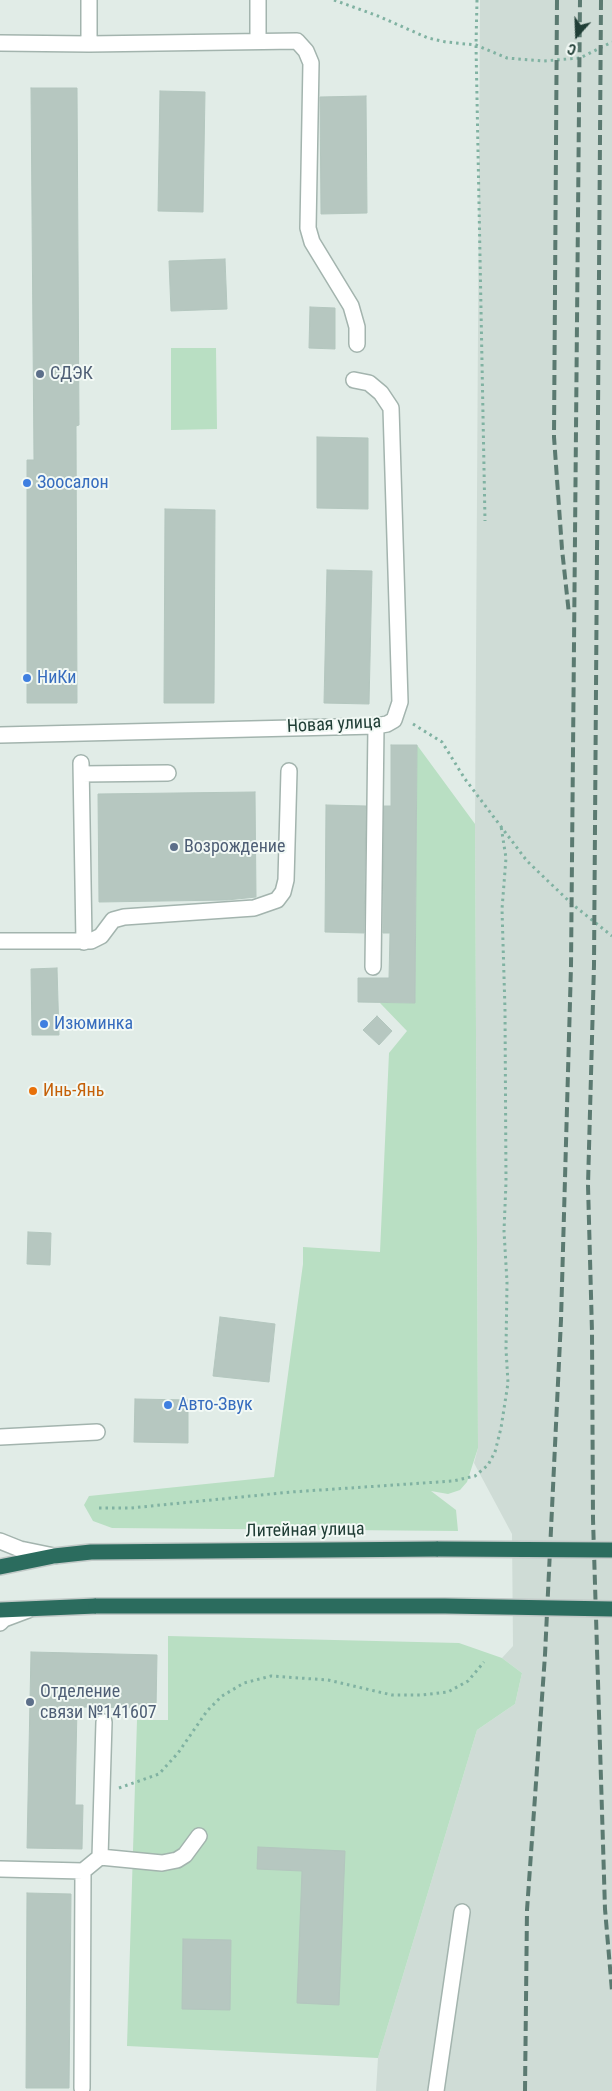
<!DOCTYPE html>
<html>
<head>
<meta charset="utf-8">
<style>
	body { margin:0 }
	#map { position:relative; width:612px; height:2091px; overflow:hidden; background:#e1ece7; font-family:"Roboto Condensed",sans-serif }
	canvas { display:block }
	.north { position:absolute; left:552px; top:10px; width:50px; height:50px; -webkit-text-stroke:4px #f2f9f5; paint-order:stroke; rotate:200deg; font-size:14px; font-weight:700; line-height:20px; text-align:center; color:#203e36 }
	.north::after { content:''; display:block; margin:auto; width:18px; height:22px; background:#203e36; clip-path:polygon(50% 0,100% 100%,50% 72%,0 100%) }
</style>
</head>
<body>
<div id="map">
<canvas width="612" height="2091"></canvas>
<div class="north">С</div>
</div>
<script>
const ctx = document.querySelector('canvas').getContext('2d');
ctx.lineJoin = 'round';
function fill(path, color) { ctx.fillStyle = color; ctx.fill(path, 'evenodd'); }
const poly = rows => new Path2D(rows.map(r => 'M' + r).join(''));
function stroke(path, color, width, dash) { ctx.strokeStyle = color; ctx.lineWidth = width; ctx.lineCap = dash ? 'butt' : 'round'; ctx.setLineDash(dash || []); ctx.stroke(path); }
function write(font, color, halo, rows, align = 'center') {
  ctx.font = font + ' "Roboto Condensed",sans-serif'; ctx.lineWidth = 4; ctx.setLineDash([]); ctx.textBaseline = 'middle'; ctx.strokeStyle = halo; ctx.fillStyle = color; for (const [text, x, y, turn = 0] of rows) {
    ctx.save(); ctx.translate(x, y); ctx.rotate((+turn || 0) * Math.PI / 180); ctx.textAlign = isNaN(turn) ? turn : align; if (halo) ctx.strokeText(text, 0, 0); ctx.fillText(text, 0, 0); ctx.restore();
  }
}
fill(poly([
	[480,0,612,0,612,2091,376,2091,378,2058,477,1730,515,1704,522,1673,502,1658,513,1646,512,1534,474,1463,478,1448,475,824]
]), '#cfdcd6');
fill(poly([
	[171,348,216,348,217,429,171,430],
	[417,745,475,824,478,1448,467,1482,460,1490,448,1494,431,1491,456,1510,458,1531,112,1528,93,1521,84,1505,89,1496,274,1477,303,1264,303,1247,380,1252,389,1053,407,1031,380,1003,415,1003],
	[168,1636,459,1643,502,1658,522,1673,515,1704,477,1730,378,2058,127,2046,137,1720,168,1720]
]), '#b9dfc3');
const building = poly([
	[31,88,77,88,79,425,76,426,77,703,27,703,27,460,34,460,31,88],
	[160,91,205,92,203,212,158,211,160,91],
	[366,96,367,213,321,214,320,97,366,96],
	[225,259,227,309,171,311,169,261,225,259],
	[310,307,335,308,335,349,309,348,310,307],
	[317,437,368,438,368,509,317,508,317,437],
	[165,509,215,510,214,703,164,703,165,509],
	[327,570,372,571,369,704,324,703,327,570],
	[391,745,417,745,415,1003,358,1002,358,978,389,978,390,933,383,933,384,806,391,806,391,745],
	[255,792,256,897,227,900,99,902,98,794,255,792],
	[326,805,366,806,364,933,325,932,326,805],
	[57,968,59,1035,32,1035,31,969,57,968],
	[377,1016,392,1031,379,1045,363,1030,377,1016],
	[28,1232,51,1233,50,1265,27,1264,28,1232],
	[220,1317,275,1324,269,1382,213,1376,220,1317],
	[135,1399,188,1400,188,1443,134,1442,135,1399],
	[31,1652,157,1655,156,1708,77,1707,75,1805,83,1805,82,1849,27,1848,31,1652],
	[258,1847,345,1851,339,2005,297,2003,302,1871,257,1869,258,1847],
	[27,1893,71,1894,69,2088,26,2088,27,1893],
	[183,1939,231,1940,230,2010,182,2009,183,1939]
]);
fill(building, '#b6c7c0');
stroke(building, '#b3c6be', 1);
const minor = poly([
	[258,40,258,0],
	[0,43,89,44,297,41,306,51,311,63,308,228,312,242,351,306,357,327,357,344],
	[89,44,89,0],
	[0,735,376,726,387,724,394,720,400,702,391,408,381,393,369,383,354,380],
	[81,763,84,942],
	[82,774,168,773],
	[0,941,91,941,101,936,113,920,124,917,254,908,277,900,283,892,286,880,289,771],
	[373,967,376,726],
	[0,1437,97,1432],
	[0,1541,20,1549,54,1556],
	[0,1623,4,1619,28,1610],
	[100,1857,104,1722],
	[0,1869,83,1871,100,1857,162,1863,177,1860,185,1855,199,1836],
	[82,2088,83,1871],
	[436,2091,462,1912]
]);
const highway = poly([
	[0,1567,54,1556,91,1552,438,1549],
	[0,1610,96,1606]
]);
stroke(minor, '#a3b4ae', 18);
stroke(highway, '#c1c9c7', 18);
stroke(poly([
	[334,0,378,16,428,38,446,42,476,45,507,58,543,61,580,58,612,42],
	[477,0,476,45,485,521],
	[413,724,442,742,465,779,527,861,572,904,612,936],
	[99,1508,131,1508,291,1492,453,1481,475,1476,488,1465,495,1452,501,1428,508,1383,506,1349,507,1282,504,1231,506,1182,505,1010,502,909,506,858,501,826],
	[119,1788,159,1774,178,1753,207,1711,222,1696,244,1683,271,1676,328,1680,392,1695,422,1695,448,1692,468,1681,484,1662]
]), '#80b2a2', 3, [2.5, 4]);
stroke(minor, '#fff', 15);
stroke(highway, '#2b6c5e', 15);
stroke(poly([
	[557,0,554,437,562,549,569,614],
	[601,0,594,965,588,1185,592,1332,593,1519,605,1909,612,1991],
	[525,2091,527,1910,545,1655,561,1320,571,966,580,0]
]), '#5b7a71', 4, [10, 5]);
const highwayBridge = poly([
	[438,1549,612,1550],
	[96,1606,445,1606,612,1609]
]);
stroke(highwayBridge, '#c1c9c7', 18, []);
stroke(highwayBridge, '#2b6c5e', 15);
for (const [x, y, r, color] of [
	[40,374,5,"#5c6f8a"],
	[27,483,5,"#3f7fe0"],
	[27,678,5,"#3f7fe0"],
	[174,847,5,"#5c6f8a"],
	[44,1024,5,"#3f7fe0"],
	[33,1091,5,"#e8710a"],
	[168,1405,5,"#3f7fe0"],
	[30,1702,5,"#5c6f8a"]
]) { const dot = new Path2D(); dot.arc(x, y, r, 0, 2 * Math.PI); ctx.fillStyle = color; ctx.fill(dot); stroke(dot, '#f2f9f5', 2); }
write('18px', '#4e5e75', '#f2f9f5', [
	["СДЭК",50,374],
	["Возрождение",184,847],
	["Отделение",40,1692],
	["связи №141607",40,1713]
], 'left');
write('18px', '#366cbe', '#f2f9f5', [
	["Зоосалон",37,483],
	["НиКи",37,678],
	["Изюминка",54,1024],
	["Авто-Звук",178,1405]
], 'left');
write('18px', '#203e36', '#f2f9f5', [
	["Новая улица",334,725,-3],
	["Литейная улица",305,1531,-1]
]);
write('18px', '#c56008', '#f2f9f5', [
	["Инь-Янь",43,1091]
], 'left');
</script>
</body>
</html>
